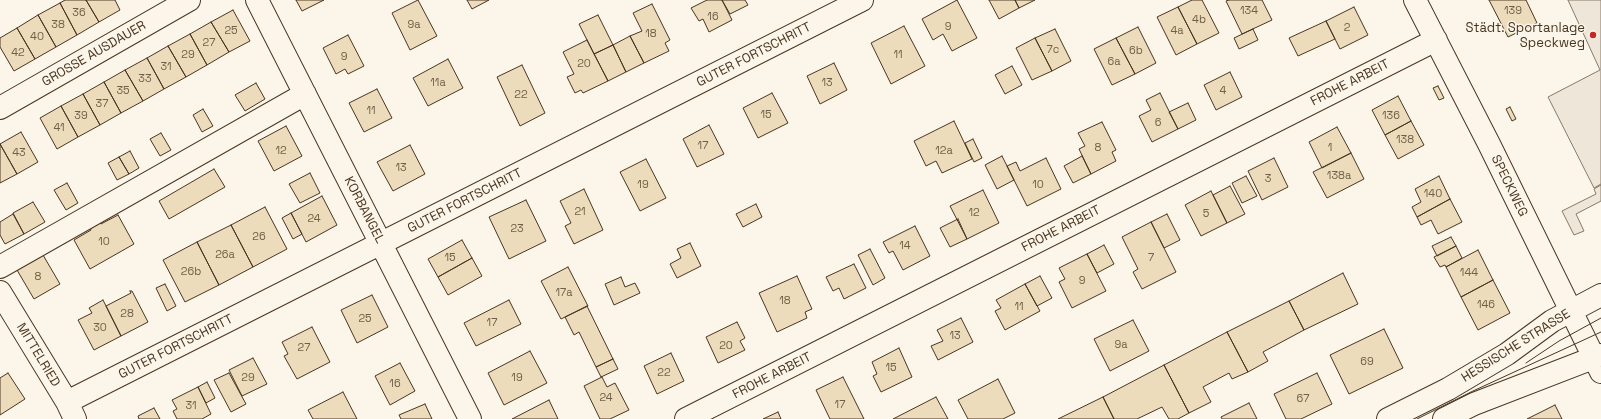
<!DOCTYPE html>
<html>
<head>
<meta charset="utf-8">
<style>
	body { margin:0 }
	canvas { display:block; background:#fbf6e9 }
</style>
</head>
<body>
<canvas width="1601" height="419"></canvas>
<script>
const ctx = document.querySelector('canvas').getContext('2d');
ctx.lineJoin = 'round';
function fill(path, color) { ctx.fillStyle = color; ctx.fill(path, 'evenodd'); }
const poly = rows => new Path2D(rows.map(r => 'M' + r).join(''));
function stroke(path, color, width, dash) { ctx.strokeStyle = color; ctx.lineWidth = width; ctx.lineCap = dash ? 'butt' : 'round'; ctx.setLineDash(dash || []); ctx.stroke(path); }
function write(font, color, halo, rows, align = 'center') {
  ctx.font = font + ' "Space Grotesk",sans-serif'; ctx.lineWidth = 3; ctx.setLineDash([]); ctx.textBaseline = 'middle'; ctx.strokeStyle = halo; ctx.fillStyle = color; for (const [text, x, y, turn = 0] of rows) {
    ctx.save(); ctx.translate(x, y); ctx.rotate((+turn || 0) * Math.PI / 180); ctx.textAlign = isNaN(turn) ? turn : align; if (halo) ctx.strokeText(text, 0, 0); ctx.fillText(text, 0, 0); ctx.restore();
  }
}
const green = poly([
	[1568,0,1601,0,1601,184,1594,188,1548,97,1600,70,1568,0],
	[1601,185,1601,201,1576,214,1584,231,1574,235,1562,211,1596,194,1594,189,1601,185]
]);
fill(green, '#ede6d9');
stroke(green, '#887966', 1);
const building = poly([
	[65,0,86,0,99,22,77,35,60,3,65,0],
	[86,0,115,0,120,10,99,22,86,0],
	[296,0,324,0,302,11,296,0],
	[418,0,437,36,410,50,392,13,418,0],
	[467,0,489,0,472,9,467,0],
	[707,0,722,0,732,20,709,32,703,19,699,21,691,8,707,0],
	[722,0,745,0,748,5,730,14,722,0],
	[957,0,977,38,952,51,943,34,933,40,922,19,957,0],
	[989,0,1015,0,1019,8,999,19,989,0],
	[1015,0,1035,0,1019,8,1015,0],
	[1192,0,1202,0,1219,33,1197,44,1178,7,1192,0],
	[1229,0,1262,0,1272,20,1242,34,1226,1,1229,0],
	[1489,0,1526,0,1537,23,1508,37,1489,0],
	[60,3,77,35,56,47,38,15,60,3],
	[652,4,670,40,665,43,669,51,644,63,630,36,642,31,633,13,652,4],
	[1178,7,1197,44,1176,55,1157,17,1178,7],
	[1354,7,1368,35,1340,49,1326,21,1354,7],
	[233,10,250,41,229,52,211,22,233,10],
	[38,15,56,47,35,59,17,28,38,15],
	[598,15,613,45,594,54,579,24,598,15],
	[1326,21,1335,39,1298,56,1289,38,1326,21],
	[211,22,229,52,207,65,190,34,211,22],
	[904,26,925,66,891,84,871,43,904,26],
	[1138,27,1156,63,1135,74,1116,38,1138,27],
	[17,28,35,59,14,71,0,47,0,38,17,28],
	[1055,29,1071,61,1052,71,1035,38,1055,29],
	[1253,29,1258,40,1239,49,1234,38,1253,29],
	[190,34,207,65,186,77,168,46,190,34],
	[348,35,364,66,348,74,345,69,336,74,323,48,348,35],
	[630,36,644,63,626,72,613,45,630,36],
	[1035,38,1052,71,1032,80,1016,48,1035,38],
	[1116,38,1135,74,1112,85,1094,49,1116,38],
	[587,40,608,81,583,93,581,90,575,93,567,77,574,74,563,52,587,40],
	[613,45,626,72,608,81,594,54,613,45],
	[168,46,186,77,164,89,147,58,168,46],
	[147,58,164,89,143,101,125,70,147,58],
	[448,59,463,88,428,106,413,78,448,59],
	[834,63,847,90,820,104,807,76,834,63],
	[522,65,545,113,520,126,497,77,522,65],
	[1012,66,1022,85,1005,94,995,75,1012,66],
	[125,70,143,101,121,113,104,82,125,70],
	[1230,72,1242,97,1216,110,1204,85,1230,72],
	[104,82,121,113,100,125,83,94,104,82],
	[256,83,265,99,245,111,235,95,256,83],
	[1438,86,1444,98,1439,100,1433,88,1438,86],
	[377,89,392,118,364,132,349,103,377,89],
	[772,93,788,123,758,138,743,108,772,93],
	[1160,93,1178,129,1152,142,1139,116,1151,110,1146,100,1160,93],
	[83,94,100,125,78,137,61,106,83,94],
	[1398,96,1411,121,1385,135,1372,110,1398,96],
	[1188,103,1196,120,1178,129,1169,112,1188,103],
	[61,106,78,137,57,149,40,118,61,106],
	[1510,107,1516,119,1512,121,1506,109,1510,107],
	[203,109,213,126,202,132,193,115,203,109],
	[954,121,972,159,942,173,936,161,926,166,914,141,954,121],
	[1411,121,1424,145,1398,159,1385,135,1411,121],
	[1102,122,1116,150,1112,152,1116,161,1091,174,1079,149,1085,146,1078,133,1102,122],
	[709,125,724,154,697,167,683,139,709,125],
	[286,126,302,156,274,171,258,141,286,126],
	[1337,127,1351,153,1322,168,1309,142,1337,127],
	[21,132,38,162,17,174,0,144,21,132],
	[161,133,171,150,160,156,150,139,161,133],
	[973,139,982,158,974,162,965,143,973,139],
	[0,144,17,174,0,183,0,144],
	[410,145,425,174,393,191,377,162,410,145],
	[130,151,139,168,129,174,119,157,130,151],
	[1351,153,1364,179,1327,198,1313,172,1351,153],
	[1002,156,1014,180,997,189,985,165,1002,156],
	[1082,156,1091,174,1073,183,1064,166,1082,156],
	[119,157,129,174,117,180,108,163,119,157],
	[1046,158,1061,189,1027,206,1007,166,1016,162,1020,171,1046,158],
	[1274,158,1288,187,1262,200,1248,171,1274,158],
	[646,159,666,198,640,211,620,172,646,159],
	[214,169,225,187,169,219,159,201,214,169],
	[310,173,320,193,300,203,289,184,310,173],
	[1246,176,1257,196,1242,203,1232,183,1246,176],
	[1439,176,1450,199,1417,217,1412,207,1421,202,1415,189,1439,176],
	[67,183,78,203,66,210,54,190,67,183],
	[1230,186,1245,214,1227,223,1213,195,1230,186],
	[584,189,603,230,574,244,565,226,571,223,560,201,584,189],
	[983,190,999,223,967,239,950,206,983,190],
	[1211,191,1227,223,1201,236,1185,205,1211,191],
	[322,196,337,225,306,242,291,213,322,196],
	[1450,199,1462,222,1438,234,1431,220,1421,225,1417,217,1450,199],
	[526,200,546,241,509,259,489,217,526,200],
	[33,202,45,222,24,234,13,213,33,202],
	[756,204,762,217,743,227,736,214,756,204],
	[265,207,287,249,253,267,231,225,265,207],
	[291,213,302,234,293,239,282,218,291,213],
	[13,214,24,234,5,244,0,235,0,222,13,214],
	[1167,214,1180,240,1164,248,1151,222,1167,214],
	[118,215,134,244,90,269,74,240,91,230,90,227,100,222,101,224,118,215],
	[958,219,967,239,950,247,940,228,958,219],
	[1151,222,1176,272,1142,289,1133,272,1138,269,1122,237,1151,222],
	[231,225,253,267,219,285,197,242,231,225],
	[915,226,930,256,903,270,893,251,889,253,883,242,915,226],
	[1451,237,1456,246,1437,256,1432,246,1451,237],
	[462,240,472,258,438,277,428,259,462,240],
	[197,242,219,285,185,302,163,260,197,242],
	[690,243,701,266,677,278,670,264,681,258,677,249,690,243],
	[1104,245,1114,264,1097,273,1087,254,1104,245],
	[1456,246,1462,258,1446,267,1445,265,1440,267,1434,257,1456,246],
	[870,249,885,278,873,285,858,255,870,249],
	[1478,250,1493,280,1461,297,1446,267,1478,250],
	[1087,254,1106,291,1072,308,1059,282,1065,279,1059,268,1087,254],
	[43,255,60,284,34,299,17,270,43,255],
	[472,258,482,276,448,295,438,277,472,258],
	[854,264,866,288,844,299,839,288,833,291,826,277,854,264],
	[568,267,588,306,561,319,541,281,568,267],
	[1343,273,1358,304,1304,330,1289,301,1343,273],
	[797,276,812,309,805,312,807,318,777,332,759,293,797,276],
	[1040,276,1052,298,1037,306,1025,284,1040,276],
	[621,277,625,287,635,283,640,293,614,305,605,284,621,277],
	[1493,280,1510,313,1478,330,1461,297,1493,280],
	[165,284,176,306,167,311,156,288,165,284],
	[1025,284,1040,311,1005,330,995,311,1001,308,996,300,1025,284],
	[130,291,132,291,148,322,121,336,106,306,131,293,130,291],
	[372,295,388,327,357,343,341,310,372,295],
	[103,300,121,336,94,350,78,320,92,313,89,308,103,300],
	[509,300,521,324,476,346,464,323,509,300],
	[1289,301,1304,330,1263,352,1268,361,1248,372,1227,332,1289,301],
	[587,306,613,359,596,367,579,332,574,335,565,317,587,306],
	[961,318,973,342,938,360,931,346,943,341,937,330,961,318],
	[1133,320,1149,351,1110,371,1094,339,1133,320],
	[737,322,745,338,740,341,745,350,718,363,706,337,737,322],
	[312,327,330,362,297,379,284,356,288,354,282,342,312,327],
	[1384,329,1403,368,1349,394,1330,355,1384,329],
	[1227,332,1248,372,1232,379,1229,373,1203,387,1211,402,1189,413,1164,365,1227,332],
	[899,348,912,377,881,392,873,376,877,374,872,362,899,348],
	[530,351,547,383,504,405,488,373,530,351],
	[671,353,684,381,657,394,644,366,671,353],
	[253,358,267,384,242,396,229,370,253,358],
	[613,359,618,369,601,377,596,367,613,359],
	[400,363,415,391,390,405,375,376,400,363],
	[1164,365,1189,413,1178,419,1169,419,1162,407,1137,419,1114,419,1103,397,1164,365],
	[8,373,25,399,0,415,0,378,8,373],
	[229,373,246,404,231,412,214,380,229,373],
	[1317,373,1332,404,1301,419,1286,419,1274,394,1317,373],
	[602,377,607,387,615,383,629,410,610,419,600,419,584,386,602,377],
	[843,377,864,419,830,419,816,390,843,377],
	[998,379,1015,413,1003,419,968,419,958,400,998,379],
	[207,382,215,398,206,403,198,387,207,382],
	[198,387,211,414,202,419,177,419,173,411,177,409,172,400,198,387],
	[343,392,357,419,313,419,308,410,343,392],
	[936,397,948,419,893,419,936,397],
	[1103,397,1114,419,1058,419,1103,397],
	[549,400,558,419,512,419,549,400],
	[1249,403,1257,419,1222,419,1221,417,1249,403],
	[425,404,432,419,401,419,399,415,425,404],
	[1555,405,1562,419,1527,419,1555,405],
	[154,408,160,419,139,419,138,416,154,408],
	[778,412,781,419,763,419,778,412]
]);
fill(building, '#ecdcbc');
stroke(building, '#4a3520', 1);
const minor = poly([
	[257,0,470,419],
	[1415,0,1489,144,1601,372],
	[0,108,189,0],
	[0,267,305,94],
	[0,292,67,402,75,419],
	[67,402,862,0],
	[686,419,1436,40],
	[1388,419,1448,389,1507,354,1552,321,1601,295],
	[1444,419,1474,404,1601,355]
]);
stroke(minor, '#4a3520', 24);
stroke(minor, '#fbf6e9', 22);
stroke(poly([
	[1526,363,1559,341,1601,318],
	[1417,419,1473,391,1601,332]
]), '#4a3520', 1);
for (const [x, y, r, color] of [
	[1593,35,4,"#c62828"]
]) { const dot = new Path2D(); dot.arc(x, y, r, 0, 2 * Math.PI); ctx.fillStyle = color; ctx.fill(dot); stroke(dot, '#fbf6e9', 1.5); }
write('11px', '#725f47', null, [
	["134",1249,11],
	["139",1513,11],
	["36",79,13],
	["16",713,17],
	["4b",1199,20],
	["38",58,25],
	["9a",414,25],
	["9",948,27],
	["2",1347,28],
	["25",231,31],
	["4a",1177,31],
	["18",651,34],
	["40",37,37],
	["27",209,43],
	["7c",1053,50],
	["6b",1136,51],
	["42",18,53],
	["29",188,55],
	["11",898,55],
	["9",344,57],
	["6a",1114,62],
	["20",584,64],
	["31",166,67],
	["33",145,79],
	["11a",438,83],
	["13",827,83],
	["35",123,91],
	["4",1223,91],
	["22",521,95],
	["37",102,104],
	["11",371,111],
	["15",766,115],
	["39",81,116],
	["136",1391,116],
	["6",1158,123],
	["41",59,128],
	["138",1405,140],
	["17",703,146],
	["8",1098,148],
	["1",1330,148],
	["12",281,151],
	["12a",944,151],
	["43",19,153],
	["13",401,168],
	["138a",1339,176],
	["3",1268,179],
	["19",643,185],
	["10",1038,185],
	["140",1433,194],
	["21",580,212],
	["12",974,213],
	["5",1206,214],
	["24",314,219],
	["23",517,229],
	["26",259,237],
	["10",104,242],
	["14",905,246],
	["26a",225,255],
	["15",450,258],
	["7",1151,258],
	["26b",191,272],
	["144",1469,273],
	["8",38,277],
	["9",1082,281],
	["17a",564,293],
	["18",785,301],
	["146",1486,305],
	["11",1019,307],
	["28",127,314],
	["25",365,319],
	["17",492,323],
	["30",100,328],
	["13",955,336],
	["9a",1121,345],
	["20",726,346],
	["27",304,348],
	["69",1367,362],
	["15",891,368],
	["22",664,373],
	["29",248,378],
	["19",517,378],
	["16",395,384],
	["24",606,398],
	["67",1303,399],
	["17",840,405],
	["31",191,406]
]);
write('13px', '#4a3520', '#fbf6e9', [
	["Städt. Sportanlage",1585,28],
	["Speckweg",1585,43]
], 'right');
write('13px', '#4a3520', '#fbf6e9', [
	["GROSSE AUSDAUER",94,54,-30],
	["GUTER FORTSCHRITT",754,55,-27],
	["FROHE ARBEIT",1350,83,-27],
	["SPECKWEG",1509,186,64],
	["GUTER FORTSCHRITT",465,201,-27],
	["KORBANGEL",364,210,63],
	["FROHE ARBEIT",1061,229,-27],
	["HESSISCHE STRASSE",1516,346,-32],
	["GUTER FORTSCHRITT",176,347,-27],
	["MITTELRIED",38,355,59],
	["FROHE ARBEIT",772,376,-27]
]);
</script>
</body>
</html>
